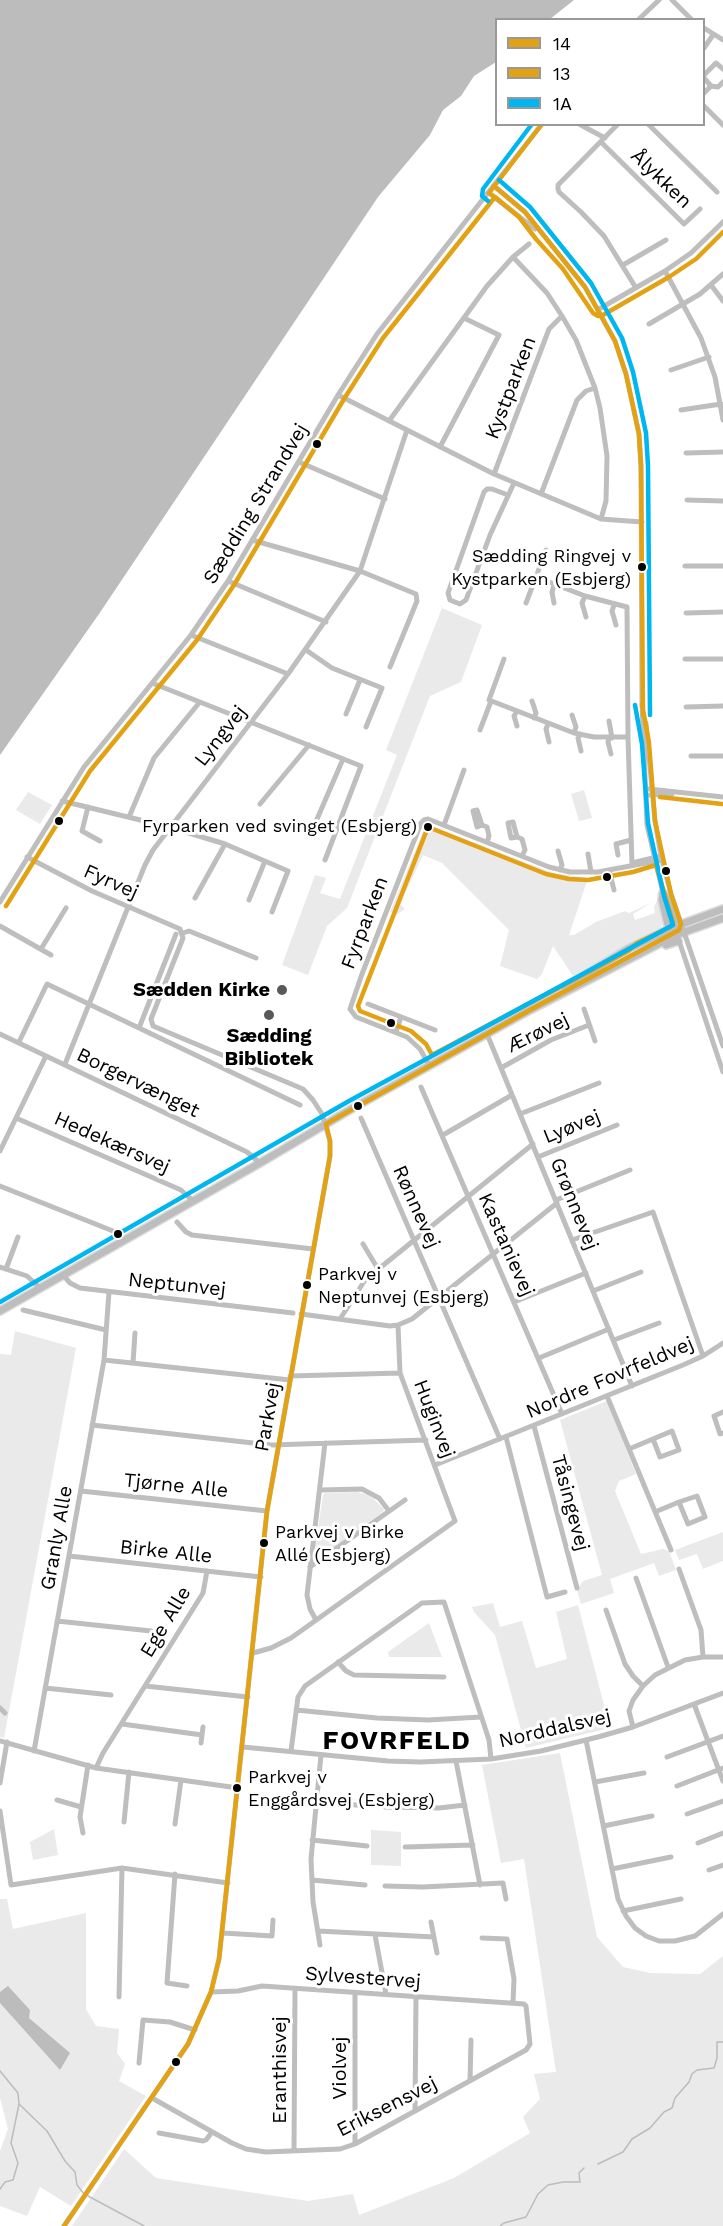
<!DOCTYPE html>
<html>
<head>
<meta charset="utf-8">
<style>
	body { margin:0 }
	#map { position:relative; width:723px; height:2226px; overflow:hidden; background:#fff; font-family:"Work Sans",sans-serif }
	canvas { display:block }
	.legend { position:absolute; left:495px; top:18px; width:210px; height:108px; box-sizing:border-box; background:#fff; border:2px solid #999; margin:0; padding:8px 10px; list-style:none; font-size:18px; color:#000 }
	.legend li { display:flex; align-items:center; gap:12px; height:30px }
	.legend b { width:30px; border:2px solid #999 }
</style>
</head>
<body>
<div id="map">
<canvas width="723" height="2226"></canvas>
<ul class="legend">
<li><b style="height:8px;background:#e2a214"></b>14</li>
<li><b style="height:8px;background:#e2a214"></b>13</li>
<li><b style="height:8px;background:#00b6f0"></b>1A</li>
</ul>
</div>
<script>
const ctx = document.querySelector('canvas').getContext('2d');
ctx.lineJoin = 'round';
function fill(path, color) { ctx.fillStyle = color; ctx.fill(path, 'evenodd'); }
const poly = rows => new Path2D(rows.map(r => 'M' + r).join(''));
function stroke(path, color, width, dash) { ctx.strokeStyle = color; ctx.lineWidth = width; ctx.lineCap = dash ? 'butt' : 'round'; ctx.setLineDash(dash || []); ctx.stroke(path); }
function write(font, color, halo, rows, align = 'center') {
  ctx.font = font + ' "Work Sans",sans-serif'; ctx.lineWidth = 6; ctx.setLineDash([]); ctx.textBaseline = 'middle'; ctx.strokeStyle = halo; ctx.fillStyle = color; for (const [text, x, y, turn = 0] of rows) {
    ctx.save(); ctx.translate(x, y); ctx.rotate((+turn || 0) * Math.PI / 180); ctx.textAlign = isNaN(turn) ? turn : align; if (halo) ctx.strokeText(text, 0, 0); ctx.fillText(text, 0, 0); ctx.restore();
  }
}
fill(poly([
	[442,608,482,625,461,682,430,696,347,908,327,926,308,975,282,965,315,875,326,878,320,893,340,899,397,755,386,750],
	[584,790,592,818,579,821,571,794],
	[28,792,52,805,40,824,16,810],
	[429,825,553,873,588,878,569,935,574,935,596,922,625,911,629,913,651,903,633,914,635,920,655,913,654,907,658,898,663,924,661,928,573,976,553,946,542,974,537,979,500,966,509,930,442,863,423,855,400,904,405,909,396,915,390,912,425,827],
	[15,1331,76,1348,4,1738,0,1737,0,1354,11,1355],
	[607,1401,636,1474,619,1481,615,1491,641,1554,663,1549,669,1551,676,1570,659,1576,654,1563,610,1579,614,1593,581,1604,577,1590,583,1581,602,1575,560,1420],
	[356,1492,366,1494,374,1499,384,1509,383,1512,319,1558,316,1558,314,1556,323,1495,325,1493],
	[723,1532,723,1561,703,1569,697,1554,679,1560,675,1550],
	[493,1603,500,1627,522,1621,536,1668,567,1659,556,1612,578,1605,610,1728,526,1748,495,1635,474,1612,472,1607],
	[429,1623,442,1657,389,1657,388,1652],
	[560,1753,597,1937,623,1967,650,1973,700,1974,723,1956,723,2226,72,2226,124,2149,156,2178,308,2201,353,2194,359,2215,454,2178,530,2133,523,2117,540,2099,534,2074,556,2072,524,1859,501,1863,482,1765],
	[54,1829,58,1855,33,1860,30,1842],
	[371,1830,401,1832,401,1866,371,1865],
	[0,1899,7,1899,13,1929,86,1913,86,2009,96,2026,119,2029,117,2053,125,2064,119,2081,146,2096,71,2206,40,2187,27,2216,0,2206,0,2151,8,2129,0,2098]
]), '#eaeaea');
fill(poly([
	[0,0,574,0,550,19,496,20,496,62,474,76,461,96,443,110,430,135,378,197,99,614,0,755],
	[8,1986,30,2010,29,2018,70,2053,60,2070,0,2003,0,1992]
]), '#bcbcbc');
stroke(poly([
	[0,2071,18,2093,19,2104,47,2131,65,2161,75,2172,77,2185,84,2194],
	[598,2164,623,2152,632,2139,650,2128,664,2112,672,2108,675,2098,689,2082,692,2074,697,2070,714,2068,717,2058,717,2042,723,2042],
	[0,2189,5,2182,13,2180,18,2163,11,2143,19,2104],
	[88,2196,144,2226],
	[500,2226,504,2223,526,2217,538,2194,548,2185,563,2182,580,2182,579,2173,584,2168]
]), '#bcbcbc', 1.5);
const major = poly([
	[663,893,670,903,678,929],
	[663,893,662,900,669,929],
	[666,945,678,941],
	[565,987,628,949,674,927,723,909],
	[0,1311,260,1163,353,1108,530,1010,676,935,723,918]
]);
stroke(major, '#dbdbdb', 10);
stroke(poly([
	[672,0,692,20],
	[638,20,659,0],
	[704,28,723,40],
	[704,48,713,35],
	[704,75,716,63,723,69],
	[704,78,711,86,718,87,723,82],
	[704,93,711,86],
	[704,106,723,125],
	[579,124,605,138],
	[618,124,558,185,558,189,559,192,581,212,604,236,636,288],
	[648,124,717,192],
	[601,142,684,224,700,209],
	[494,186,525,212,585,287,615,341,626,374,639,434,641,466,642,704,647,825,663,893,723,1072],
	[489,193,535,229],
	[513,257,547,293,562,316,576,340,595,388,600,408,607,456,606,501,601,519],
	[623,265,666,240],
	[665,271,701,338,715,377,723,420],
	[711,285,723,301],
	[599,309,665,271,691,253,723,222],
	[649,324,700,294,723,274],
	[671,370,709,357],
	[338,395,494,474,601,519,642,522],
	[681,410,721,404],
	[389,421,487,286,513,257,529,244],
	[440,447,499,335,464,318],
	[686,453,723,452],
	[299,462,385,499],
	[494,474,549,329,562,316],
	[541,494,577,400,586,391,595,388],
	[508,495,492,489,487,489,484,492,448,593,450,600,460,604,466,600,490,535,514,483],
	[687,500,723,501],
	[252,540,360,571,416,594,417,601,390,667],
	[546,550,536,577,585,596,627,607,628,737],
	[685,566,723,566],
	[228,581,326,622],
	[554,585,552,592,554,603],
	[585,596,582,603,586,617],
	[526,603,536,577],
	[614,605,612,611,616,625],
	[686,613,723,612],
	[191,635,288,674],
	[306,650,332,668,382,688,366,727],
	[504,659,489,700,574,733,594,737,628,737,632,865],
	[685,659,723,659],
	[152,683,361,766,325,860],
	[532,701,536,713,534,718],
	[686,707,723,706],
	[346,714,360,680],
	[572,715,576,727,574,733],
	[609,721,612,738],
	[646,723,655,821,661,856,671,894,723,1046],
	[548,724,546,729,549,742],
	[517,726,514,716,517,711],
	[480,730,491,701],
	[580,734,578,738,581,751],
	[609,738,608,742,611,754],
	[691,756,723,756],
	[649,789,723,797],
	[649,795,672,794],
	[62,801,169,827,225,844,288,871,272,912],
	[260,804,309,745],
	[88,807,82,831,100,841],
	[129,817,154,758,199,703],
	[444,825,464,770],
	[482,825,477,827,473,811,477,810,482,825,487,827,489,836,487,842],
	[311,833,343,759],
	[517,837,511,838,508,823,513,822,517,837,522,839,525,850,522,856],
	[558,851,562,865,560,870],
	[588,854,591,872],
	[618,855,616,844,631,840],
	[27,857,92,891,180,929,183,938,151,1019,153,1026,303,1089,313,1100,322,1114,330,1141,330,1156,267,1511,219,1959,211,1992,188,2044,64,2226],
	[632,865,636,862,661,856],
	[609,870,614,890],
	[195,898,225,844],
	[249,900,265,861],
	[0,902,84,767,191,635,228,581,338,395,377,334,542,124],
	[0,926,51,955],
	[183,933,189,931,256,958],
	[41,949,66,908],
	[368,1004,435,1030],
	[584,1009,595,1041],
	[139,1028,176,934],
	[396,1032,401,1017],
	[0,1034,247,1152,260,1163],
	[487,1034,632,1386],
	[19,1042,47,984,300,1105],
	[65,1064,145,865,153,850,288,674,360,571,407,430],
	[429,1065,420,1049,407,1037,356,1017,350,1009,362,974,421,823,424,820,428,819,549,867,570,872,598,872,662,860],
	[501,1068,551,1040,589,1025],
	[421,1087,562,1414],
	[520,1114,599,1083],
	[16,1118,181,1190,193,1201],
	[361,1118,500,1439],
	[443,1135,512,1095],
	[0,1151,46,1056],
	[538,1157,617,1125],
	[0,1186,113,1231],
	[556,1200,630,1170],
	[177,1222,186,1232,192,1235,313,1249],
	[572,1240,653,1212,703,1356],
	[363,1244,378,1269],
	[0,1267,27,1276,40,1288],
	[6,1269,18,1237],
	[63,1275,70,1283,80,1288,293,1313],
	[593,1291,641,1272],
	[514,1302,586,1273],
	[23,1310,106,1330],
	[301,1314,390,1326,398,1325,412,1319,557,1203],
	[340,1319,365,1280,533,1144],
	[614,1340,659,1323],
	[539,1358,609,1329],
	[104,1360,290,1380],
	[133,1363,135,1333],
	[290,1376,400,1373],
	[607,1396,671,1550],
	[723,1412,714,1416,720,1434,723,1433],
	[92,1425,271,1445,426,1440],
	[534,1426,577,1588],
	[506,1437,547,1597,565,1592],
	[629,1449,653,1439,672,1431,679,1450,660,1457,653,1439],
	[435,1465,683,1365,703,1356,723,1343],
	[320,1490,362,1489,379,1498,389,1511],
	[81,1491,267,1511],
	[655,1512,679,1502,697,1496,705,1517,688,1524,679,1502],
	[69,1556,261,1577],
	[310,1567,405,1500],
	[679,1569,701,1630,703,1657],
	[636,1578,668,1667],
	[606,1610,625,1664,633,1676,643,1686],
	[316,1620,310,1609,307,1595,325,1443],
	[57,1621,151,1631],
	[253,1653,271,1648,291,1638,455,1521,400,1373,398,1325],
	[338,1662,346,1671,354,1675,444,1677],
	[145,1686,248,1697],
	[45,1688,111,1695],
	[694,1704,723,1781],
	[0,1708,5,1713],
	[296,1710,377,1718,428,1720,481,1717],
	[122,1724,202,1735],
	[633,1727,629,1711,633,1700,643,1686,655,1675,685,1660,703,1657,723,1657],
	[586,1740,618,1899,626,1916,635,1928,646,1936,659,1941,675,1941,695,1936,723,1914],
	[0,1741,96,1768,238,1788],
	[201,1743,203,1727],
	[243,1747,388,1761,420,1762,491,1759,541,1751,598,1737,633,1727,723,1693],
	[34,1751,104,1360,109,1292],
	[291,1751,298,1697,305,1686,422,1603,444,1602,489,1740,491,1759],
	[667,1757,723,1736],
	[456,1761,480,1885],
	[96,1768,103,1753,203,1593,207,1571],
	[595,1782,644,1773],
	[0,1783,7,1742],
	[677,1786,723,1768],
	[57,1800,81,1807],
	[315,1801,366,1806],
	[385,1807,439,1808,465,1805],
	[0,1811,11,1885,122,1868,228,1883],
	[687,1814,723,1801],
	[124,1822,129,1772],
	[175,1824,181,1780],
	[604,1826,652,1816],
	[83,1833,80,1817,88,1765],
	[312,1840,367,1846],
	[698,1843,723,1833],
	[405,1847,473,1845],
	[612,1869,671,1857],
	[709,1870,723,1865],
	[175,1874,167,1983,187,1986],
	[312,1880,365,1885],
	[385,1886,423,1887,503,1883,506,1899],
	[623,1911,681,1899],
	[431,1922,437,1953],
	[318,1931,434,1937],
	[223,1933,272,1936,273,1920],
	[375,1935,386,1994],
	[482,1938,507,1939,514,1979,513,2003],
	[320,1945,313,1902,311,1859,321,1755],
	[355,1993,355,2144],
	[119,1997,122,1868],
	[139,2063,143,2020,170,2022,195,2030],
	[470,2081,471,2040],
	[152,2098,232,2143,246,2149,266,2152,340,2149,355,2144,526,2050,530,2044,526,2006,524,2004,262,1986,238,1991,211,1992],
	[415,2111,416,1997],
	[159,2133,203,2141,206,2140,212,2132],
	[294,2151,295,1989]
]), '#bebebe', 5);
stroke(major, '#bdbdbd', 7);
stroke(poly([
	[494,186,525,212,585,287,615,341,626,374,639,434,641,466,643,715],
	[492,195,489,193,542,124],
	[64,2226,188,2044,211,1992,219,1959,267,1511,330,1156,330,1141,326,1124,530,1010,679,930,681,924,671,894,655,821,649,743,642,704]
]), '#e2a214', 4.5);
stroke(poly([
	[660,797,722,804],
	[428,827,546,874,569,879,588,880,633,872,656,865,673,923,670,927,637,943,628,951,432,1055,426,1044,411,1031,360,1011,358,1006,428,827],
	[6,906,90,771,197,640,234,585,344,399,383,338,495,197,519,217,536,239,563,269,593,313,598,316,603,315,669,277,696,259,723,232]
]), '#e2a214', 4.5);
stroke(poly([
	[499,180,530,207,591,283,622,338,633,372,646,433,648,466,650,715],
	[488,201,482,196,483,189,532,124],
	[0,1302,349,1101,673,925,664,896,648,823,642,744,635,705]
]), '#00b6f0', 4.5);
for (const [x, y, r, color] of [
	[317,444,5,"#000"],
	[642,567,5,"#000"],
	[59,821,5,"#000"],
	[428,827,5,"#000"],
	[666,871,5,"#000"],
	[607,877,5,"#000"],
	[282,990,6,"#595959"],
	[269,1015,6,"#595959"],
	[391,1023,5,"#000"],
	[358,1106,5,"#000"],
	[118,1234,5,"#000"],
	[307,1285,5,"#000"],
	[264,1543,5,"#000"],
	[237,1788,5,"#000"],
	[176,2062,5,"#000"]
]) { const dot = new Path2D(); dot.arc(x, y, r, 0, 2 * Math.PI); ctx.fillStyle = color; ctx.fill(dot); stroke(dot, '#fff', 2); }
write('18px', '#000', '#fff', [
	["Sædding Ringvej v",631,557,"right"],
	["Kystparken (Esbjerg)",631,580,"right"],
	["Fyrparken ved svinget (Esbjerg)",417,827,"right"],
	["Parkvej v",318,1275],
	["Neptunvej (Esbjerg)",318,1298],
	["Parkvej v Birke",275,1533],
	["Allé (Esbjerg)",275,1556],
	["Parkvej v",248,1778],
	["Enggårdsvej (Esbjerg)",248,1801]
], 'left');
write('20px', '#000', '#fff', [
	["Ålykken",661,179,44],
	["Kystparken",511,388,-69],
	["Sædding Strandvej",256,504,-59],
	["Lyngvej",221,736,-52],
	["Fyrvej",111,882,24],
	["Fyrparken",365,923,-69],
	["Ærøvej",538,1033,-26],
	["Borgervænget",138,1083,26],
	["Lyøvej",572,1127,-22],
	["Hedekærsvej",112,1143,24],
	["Grønnevej",574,1204,68],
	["Rønnevej",416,1207,66],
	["Kastanievej",506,1245,66],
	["Neptunvej",177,1285,6],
	["Nordre Fovrfeldvej",610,1378,-23],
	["Parkvej",268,1417,-80],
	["Huginvej",434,1419,69],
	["Tjørne Alle",176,1486,6],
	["Tåsingevej",570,1503,75],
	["Granly Alle",57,1538,-80],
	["Birke Alle",166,1552,6],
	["Ege Alle",166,1622,-59],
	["Norddalsvej",555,1729,-13],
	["Sylvestervej",363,1978,4],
	["Violvej",340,2068,-90],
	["Eranthisvej",280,2070,-90],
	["Eriksensvej",387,2107,-27]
]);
write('bold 20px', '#000', '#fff', [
	["Sædden Kirke",270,990],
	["Sædding",269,1036,"center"],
	["Bibliotek",269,1059,"center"]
], 'right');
ctx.letterSpacing = '1.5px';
write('bold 26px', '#000', '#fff', [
	["FOVRFELD",397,1741]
]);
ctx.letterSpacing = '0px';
</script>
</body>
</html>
